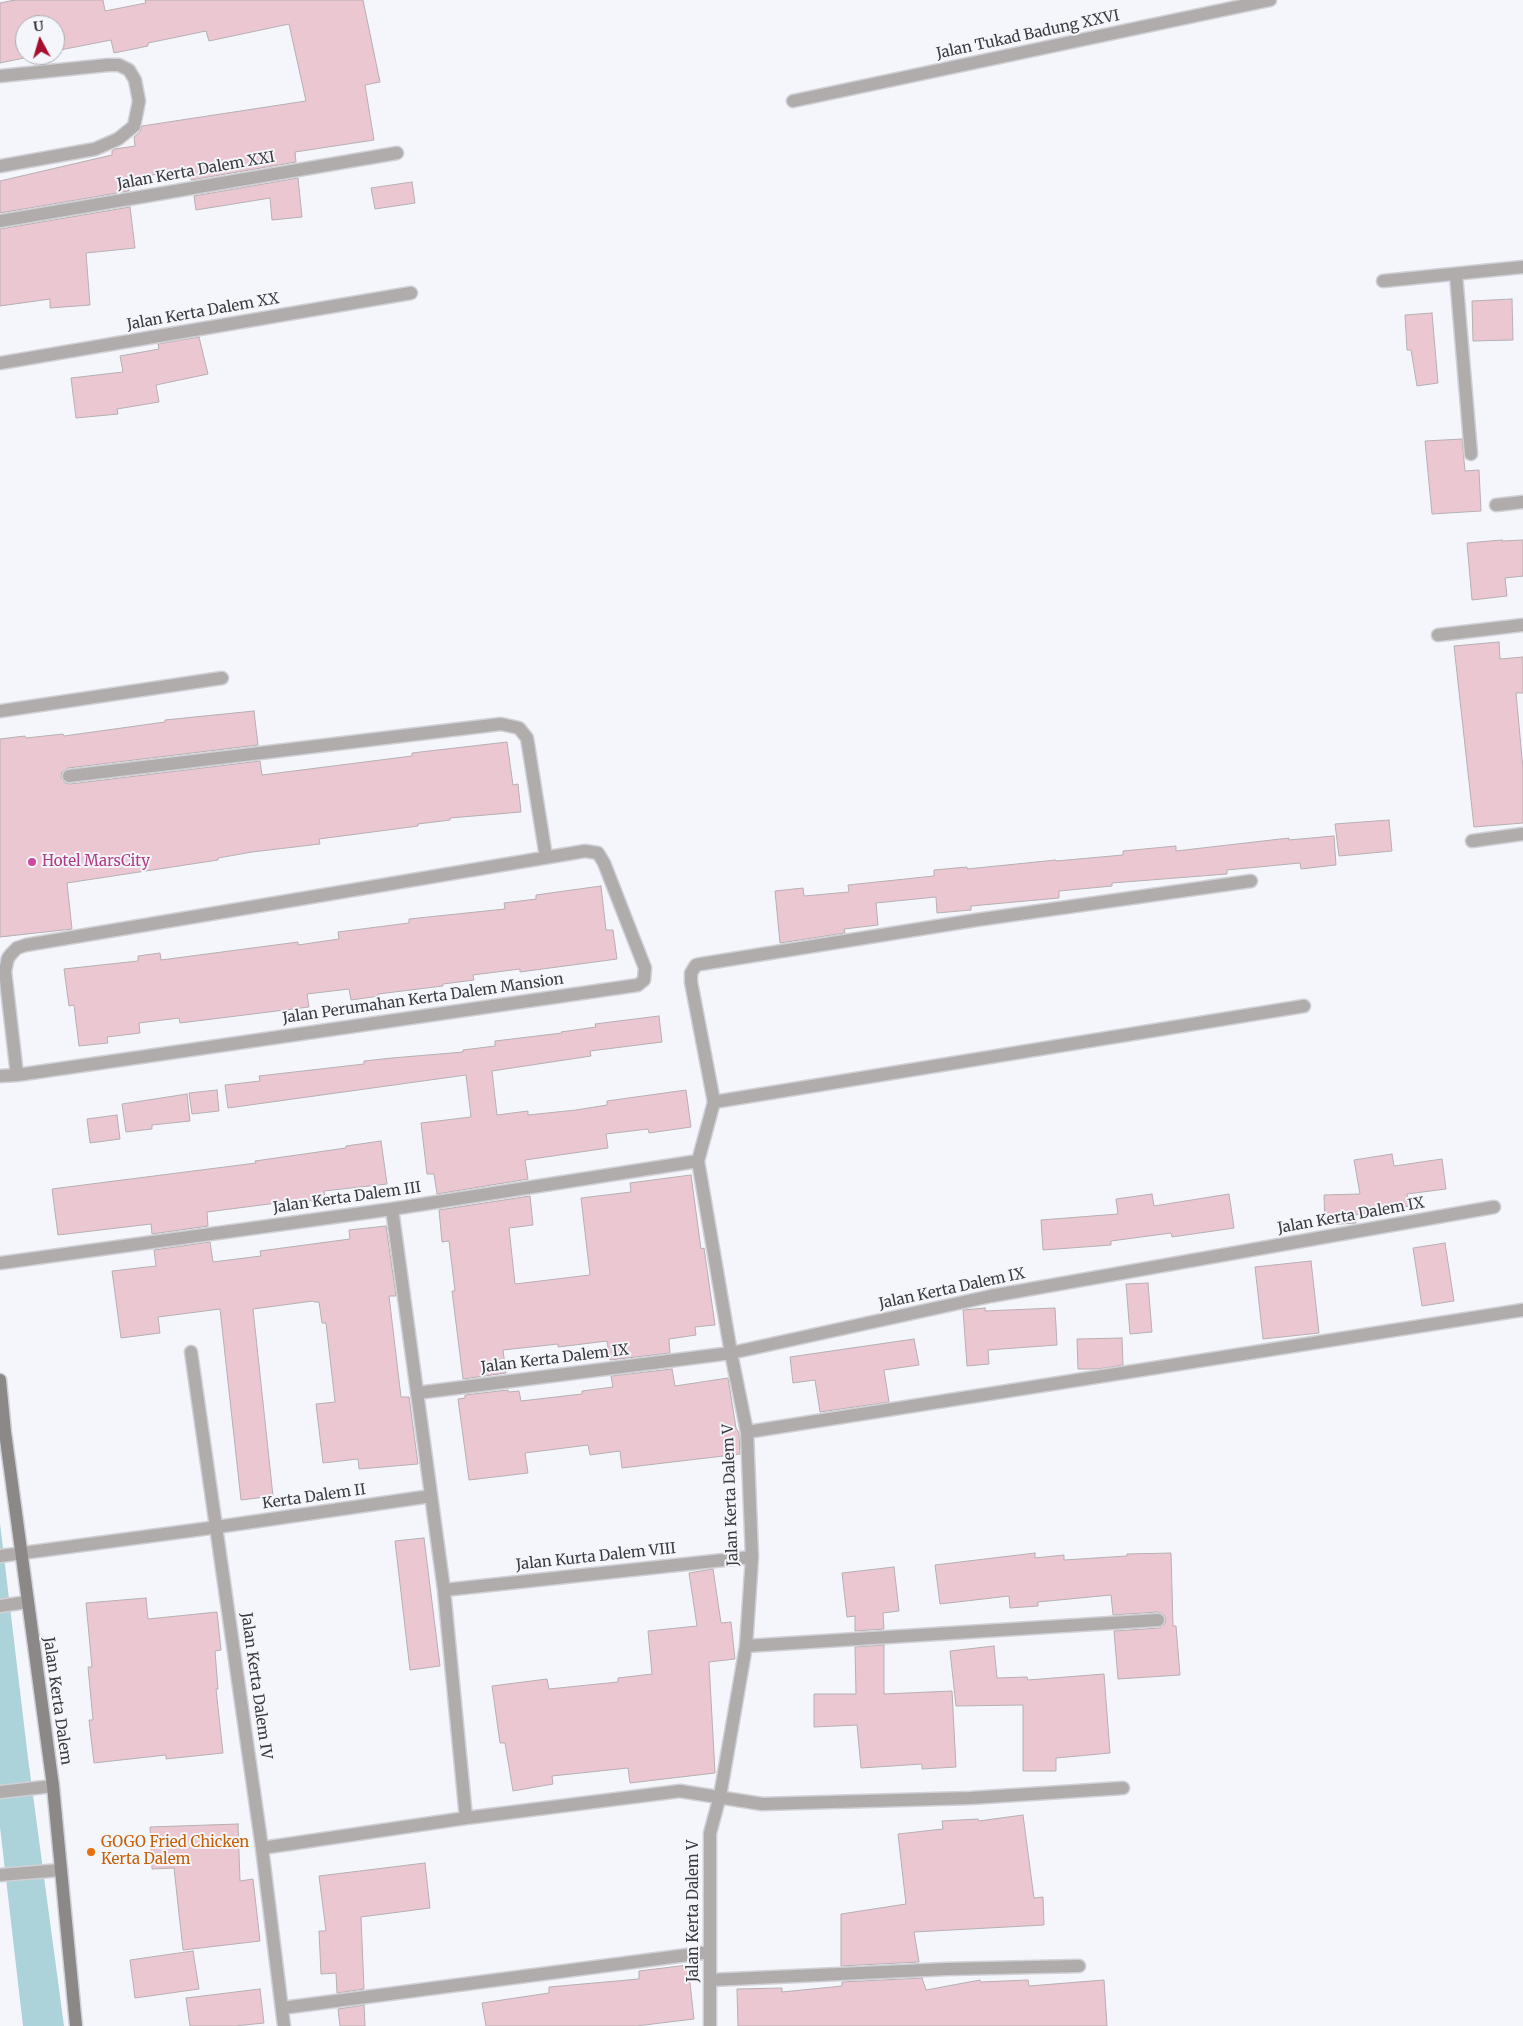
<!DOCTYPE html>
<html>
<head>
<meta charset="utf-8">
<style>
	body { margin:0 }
	#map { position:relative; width:1523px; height:2026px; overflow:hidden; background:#f5f6fc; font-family:Merriweather,serif }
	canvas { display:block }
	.north { position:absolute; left:15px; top:15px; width:50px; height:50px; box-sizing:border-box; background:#f5f6fc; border:1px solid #abacb0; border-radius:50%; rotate:354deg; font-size:14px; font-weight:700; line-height:20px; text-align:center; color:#3c3c3f }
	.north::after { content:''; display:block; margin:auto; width:18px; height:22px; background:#a70d2f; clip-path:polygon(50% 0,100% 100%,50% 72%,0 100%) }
</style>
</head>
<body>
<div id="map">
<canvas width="1523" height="2026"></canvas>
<div class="north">U</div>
</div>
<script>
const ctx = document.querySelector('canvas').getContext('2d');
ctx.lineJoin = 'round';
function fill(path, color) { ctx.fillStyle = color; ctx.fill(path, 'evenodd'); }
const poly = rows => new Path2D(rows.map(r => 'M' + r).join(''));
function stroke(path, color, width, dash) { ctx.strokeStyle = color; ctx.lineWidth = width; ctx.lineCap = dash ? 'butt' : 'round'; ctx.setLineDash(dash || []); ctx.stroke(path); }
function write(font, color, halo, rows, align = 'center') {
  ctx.font = font + ' Merriweather,serif'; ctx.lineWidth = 4; ctx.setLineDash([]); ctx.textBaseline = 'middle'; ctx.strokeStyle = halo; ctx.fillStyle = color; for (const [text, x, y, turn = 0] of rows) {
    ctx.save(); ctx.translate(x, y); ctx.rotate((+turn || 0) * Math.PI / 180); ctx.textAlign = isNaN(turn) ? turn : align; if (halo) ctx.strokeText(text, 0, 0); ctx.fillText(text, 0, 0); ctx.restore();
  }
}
fill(poly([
	[0,1523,28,1758,64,2026,23,2026,0,1827]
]), '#abd3d9');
const building = poly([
	[15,0,103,0,105,11,146,3,145,0,363,0,380,82,365,85,374,140,295,152,296,162,191,180,189,169,128,179,129,191,0,213,0,181,112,155,112,151,115,149,135,146,134,137,140,132,142,126,306,101,289,24,209,41,206,31,148,43,148,46,114,53,111,40,55,51,55,25,25,25,25,55,38,55,0,63,0,3,15,0],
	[298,178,302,217,272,220,270,198,196,210,194,196,298,178],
	[412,182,415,203,375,209,371,188,412,182],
	[130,207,135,248,86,253,90,305,50,308,50,299,0,306,0,229,130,207],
	[1512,299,1513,340,1473,341,1472,301,1512,299],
	[1432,313,1438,383,1417,386,1411,350,1407,350,1405,315,1432,313],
	[199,337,208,374,156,385,159,402,117,409,118,414,76,418,71,378,123,372,120,356,159,349,158,344,199,337],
	[1462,439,1465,471,1479,470,1481,511,1432,514,1425,441,1462,439],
	[1502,540,1502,541,1523,540,1523,576,1505,578,1507,596,1472,600,1467,543,1502,540],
	[1499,642,1500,659,1523,657,1523,693,1516,693,1523,769,1523,823,1474,827,1454,646,1499,642],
	[254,711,258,745,68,768,62,772,61,777,65,783,70,784,260,761,262,775,412,756,412,753,507,742,513,785,518,784,521,812,450,818,450,820,418,824,418,826,319,839,320,844,252,852,218,858,218,860,67,883,72,929,0,937,0,739,25,736,26,738,63,734,64,736,165,722,165,720,254,711],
	[1389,820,1392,851,1339,856,1335,824,1389,820],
	[1334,836,1336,865,1301,869,1300,863,1227,870,1227,874,1112,883,1112,886,1059,891,1059,898,971,906,971,910,937,913,936,897,876,903,878,925,844,929,845,933,780,943,775,891,803,888,804,896,849,892,848,885,934,876,934,870,967,867,967,869,1056,860,1056,861,1123,855,1123,851,1176,846,1176,851,1289,838,1289,840,1334,836],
	[601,886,606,930,613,930,617,959,520,972,520,969,473,975,474,980,443,984,443,986,378,994,379,996,351,1000,349,989,307,994,309,1007,180,1023,179,1018,139,1023,140,1033,107,1037,108,1043,79,1046,74,1005,69,1006,64,969,138,961,138,956,160,953,161,960,298,942,298,945,339,939,338,932,409,923,409,919,505,909,504,903,536,899,536,895,601,886],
	[659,1016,662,1042,590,1051,591,1056,492,1071,497,1115,528,1111,528,1115,576,1110,607,1105,607,1101,686,1090,691,1127,649,1133,648,1129,606,1134,608,1148,525,1160,528,1179,437,1194,434,1174,427,1174,421,1123,471,1117,466,1075,228,1108,225,1085,260,1081,259,1076,364,1064,364,1061,392,1058,463,1052,463,1050,495,1046,495,1041,562,1033,561,1032,596,1027,595,1024,659,1016],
	[217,1090,219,1111,192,1114,189,1093,217,1090],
	[187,1094,190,1121,152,1125,152,1129,126,1132,122,1104,187,1094],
	[117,1115,120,1139,90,1143,87,1119,117,1115],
	[381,1141,387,1184,324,1191,325,1199,300,1202,300,1200,207,1212,208,1226,152,1234,151,1224,58,1235,52,1189,256,1163,255,1161,346,1148,346,1146,381,1141],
	[1392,1154,1394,1166,1442,1159,1446,1189,1407,1194,1409,1206,1355,1215,1356,1223,1325,1225,1324,1195,1360,1194,1354,1160,1392,1154],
	[691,1175,701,1249,704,1248,715,1325,695,1327,696,1335,669,1339,670,1353,610,1360,607,1341,558,1347,558,1344,503,1350,506,1373,463,1379,452,1291,455,1291,449,1241,442,1242,439,1210,530,1196,533,1225,509,1228,515,1284,590,1275,581,1198,631,1192,630,1183,691,1175],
	[1152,1194,1154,1206,1229,1194,1234,1228,1172,1237,1171,1233,1111,1241,1111,1245,1043,1250,1041,1220,1118,1214,1116,1199,1152,1194],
	[386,1226,396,1296,389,1296,401,1397,409,1397,418,1464,359,1469,358,1459,323,1463,316,1404,335,1402,326,1323,322,1323,319,1302,314,1302,313,1301,253,1309,273,1496,241,1500,220,1309,158,1317,160,1333,121,1338,112,1271,156,1266,154,1250,210,1242,213,1262,261,1256,260,1251,350,1239,349,1230,386,1226],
	[1445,1243,1454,1301,1422,1306,1413,1248,1445,1243],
	[1311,1261,1319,1333,1263,1339,1255,1267,1311,1261],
	[1148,1283,1152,1332,1130,1334,1126,1284,1148,1283],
	[985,1308,985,1311,1055,1308,1057,1345,988,1350,989,1364,967,1366,963,1310,985,1308],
	[1122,1338,1123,1365,1098,1369,1078,1369,1077,1339,1122,1338],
	[914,1339,919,1365,884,1370,889,1402,820,1412,815,1380,793,1383,790,1357,914,1339],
	[672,1369,675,1386,728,1378,736,1428,739,1433,740,1454,622,1468,620,1451,590,1455,588,1445,525,1453,528,1473,469,1480,458,1399,465,1398,465,1395,508,1390,509,1392,519,1391,521,1401,582,1394,582,1391,613,1387,611,1376,672,1369],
	[424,1538,440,1666,410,1670,395,1541,424,1538],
	[1035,1553,1035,1558,1064,1555,1064,1560,1127,1556,1127,1554,1171,1553,1173,1626,1176,1626,1180,1675,1118,1679,1114,1631,1159,1628,1165,1624,1166,1619,1164,1615,1158,1612,1113,1615,1111,1595,1038,1602,1038,1606,1010,1608,1009,1596,940,1604,935,1565,1035,1553],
	[894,1567,899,1611,883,1613,884,1629,855,1631,855,1616,847,1617,842,1573,894,1567],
	[713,1569,721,1623,731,1622,735,1659,709,1662,715,1773,630,1783,628,1768,552,1776,553,1784,513,1791,505,1743,500,1743,492,1686,547,1679,549,1689,618,1682,618,1678,652,1674,648,1631,697,1626,689,1573,713,1569],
	[146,1598,148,1619,217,1612,221,1650,215,1651,218,1689,216,1689,223,1753,166,1759,166,1755,94,1763,89,1720,93,1720,88,1667,92,1667,86,1603,146,1598],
	[884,1645,884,1694,952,1691,956,1767,922,1769,922,1764,861,1768,857,1725,814,1727,814,1694,856,1694,855,1647,884,1645],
	[994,1646,997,1678,1027,1677,1028,1680,1104,1674,1110,1753,1056,1758,1056,1771,1023,1771,1023,1705,956,1706,950,1651,994,1646],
	[1023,1815,1034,1898,1043,1897,1044,1925,914,1932,919,1962,841,1966,841,1914,906,1904,898,1834,943,1829,942,1821,978,1819,979,1821,1023,1815],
	[238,1824,240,1881,253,1879,260,1941,183,1950,174,1868,152,1869,150,1827,238,1824],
	[425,1863,430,1908,361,1917,364,1989,337,1993,336,1973,321,1974,319,1931,326,1931,319,1876,425,1863],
	[193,1951,199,1989,135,1998,130,1960,193,1951],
	[688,1965,694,2019,636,2026,486,2026,482,2003,549,1993,549,1987,639,1979,639,1971,688,1965],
	[922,1978,926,1990,980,1980,981,1982,1028,1980,1029,1986,1104,1980,1107,2026,738,2026,737,1989,782,1988,782,1992,842,1986,842,1982,922,1978],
	[260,1989,264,2023,235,2026,190,2026,186,1998,260,1989],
	[364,2005,365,2026,340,2026,338,2009,364,2005]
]);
fill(building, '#ebc7d2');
stroke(building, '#b6afb1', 1);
const lane = poly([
	[0,76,108,65,119,65,129,70,135,80,139,101,134,126,118,139,95,149,0,166],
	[1496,505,1523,502],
	[714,1102,1304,1006],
	[0,1606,27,1602]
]);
const street = poly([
	[793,101,1270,0],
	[0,221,397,153],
	[1456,275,1471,454],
	[1383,281,1523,267],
	[0,363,411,293],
	[1438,635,1523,625],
	[0,711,222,678],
	[69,776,501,724,519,728,527,738,546,857],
	[1472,841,1523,834],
	[0,1076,17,1075,638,985,644,980,645,968,604,863,598,853,585,851,26,945,17,948,12,953,8,958,5,971,17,1075],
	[392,1209,444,1590,466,1818],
	[0,1263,392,1209,698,1161],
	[191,1352,262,1848,284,2026],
	[417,1393,731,1353,991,1296,1494,1207],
	[747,1432,1523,1310],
	[0,1556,203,1529,431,1496],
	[444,1590,752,1557],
	[746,1646,1158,1620],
	[0,1792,53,1786],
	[262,1848,466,1818,680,1791,762,1804,970,1798,1123,1788],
	[0,1875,61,1870],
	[710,1980,947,1969,1079,1966],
	[282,2008,710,1952],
	[710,2026,710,1833,720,1796,746,1646,752,1557,747,1432,731,1353,698,1161,714,1102,691,982,691,973,696,965,701,964,976,920,1251,881]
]);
const secondary = poly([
	[0,1380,5,1432,53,1786,76,2026]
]);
stroke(lane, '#d0d1d6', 15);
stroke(street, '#d0d1d6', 15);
stroke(secondary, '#d0d1d6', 15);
stroke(lane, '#b0acac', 12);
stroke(street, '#b0acac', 12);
stroke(secondary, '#8d8888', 12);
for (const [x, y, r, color] of [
	[32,862,5,"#d1479c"],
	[91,1852,5,"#e8710a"]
]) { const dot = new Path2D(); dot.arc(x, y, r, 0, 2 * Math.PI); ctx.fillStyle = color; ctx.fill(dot); stroke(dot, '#f5f6fc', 2); }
write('15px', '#3c3c3f', '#f5f6fc', [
	["Jalan Tukad Badung XXVI",1028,35,-12],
	["Jalan Kerta Dalem XXI",196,171,-10],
	["Jalan Kerta Dalem XX",203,312,-10],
	["Jalan Perumahan Kerta Dalem Mansion",423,999,-8],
	["Jalan Kerta Dalem III",347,1198,-8],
	["Jalan Kerta Dalem IX",1351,1216,-10],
	["Jalan Kerta Dalem IX",952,1289,-12],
	["Jalan Kerta Dalem IX",555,1359,-7],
	["Jalan Kerta Dalem V",731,1495,-92],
	["Kerta Dalem II",314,1497,-8],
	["Jalan Kurta Dalem VIII",596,1557,-6],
	["Jalan Kerta Dalem IV",256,1686,82],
	["Jalan Kerta Dalem",57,1701,82],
	["Jalan Kerta Dalem V",694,1911,-90]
]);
write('15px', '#b23c85', '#f5f6fc', [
	["Hotel MarsCity",42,862]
], 'left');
write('15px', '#c56008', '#f5f6fc', [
	["GOGO Fried Chicken",101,1843],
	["Kerta Dalem",101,1860]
], 'left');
</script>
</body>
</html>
